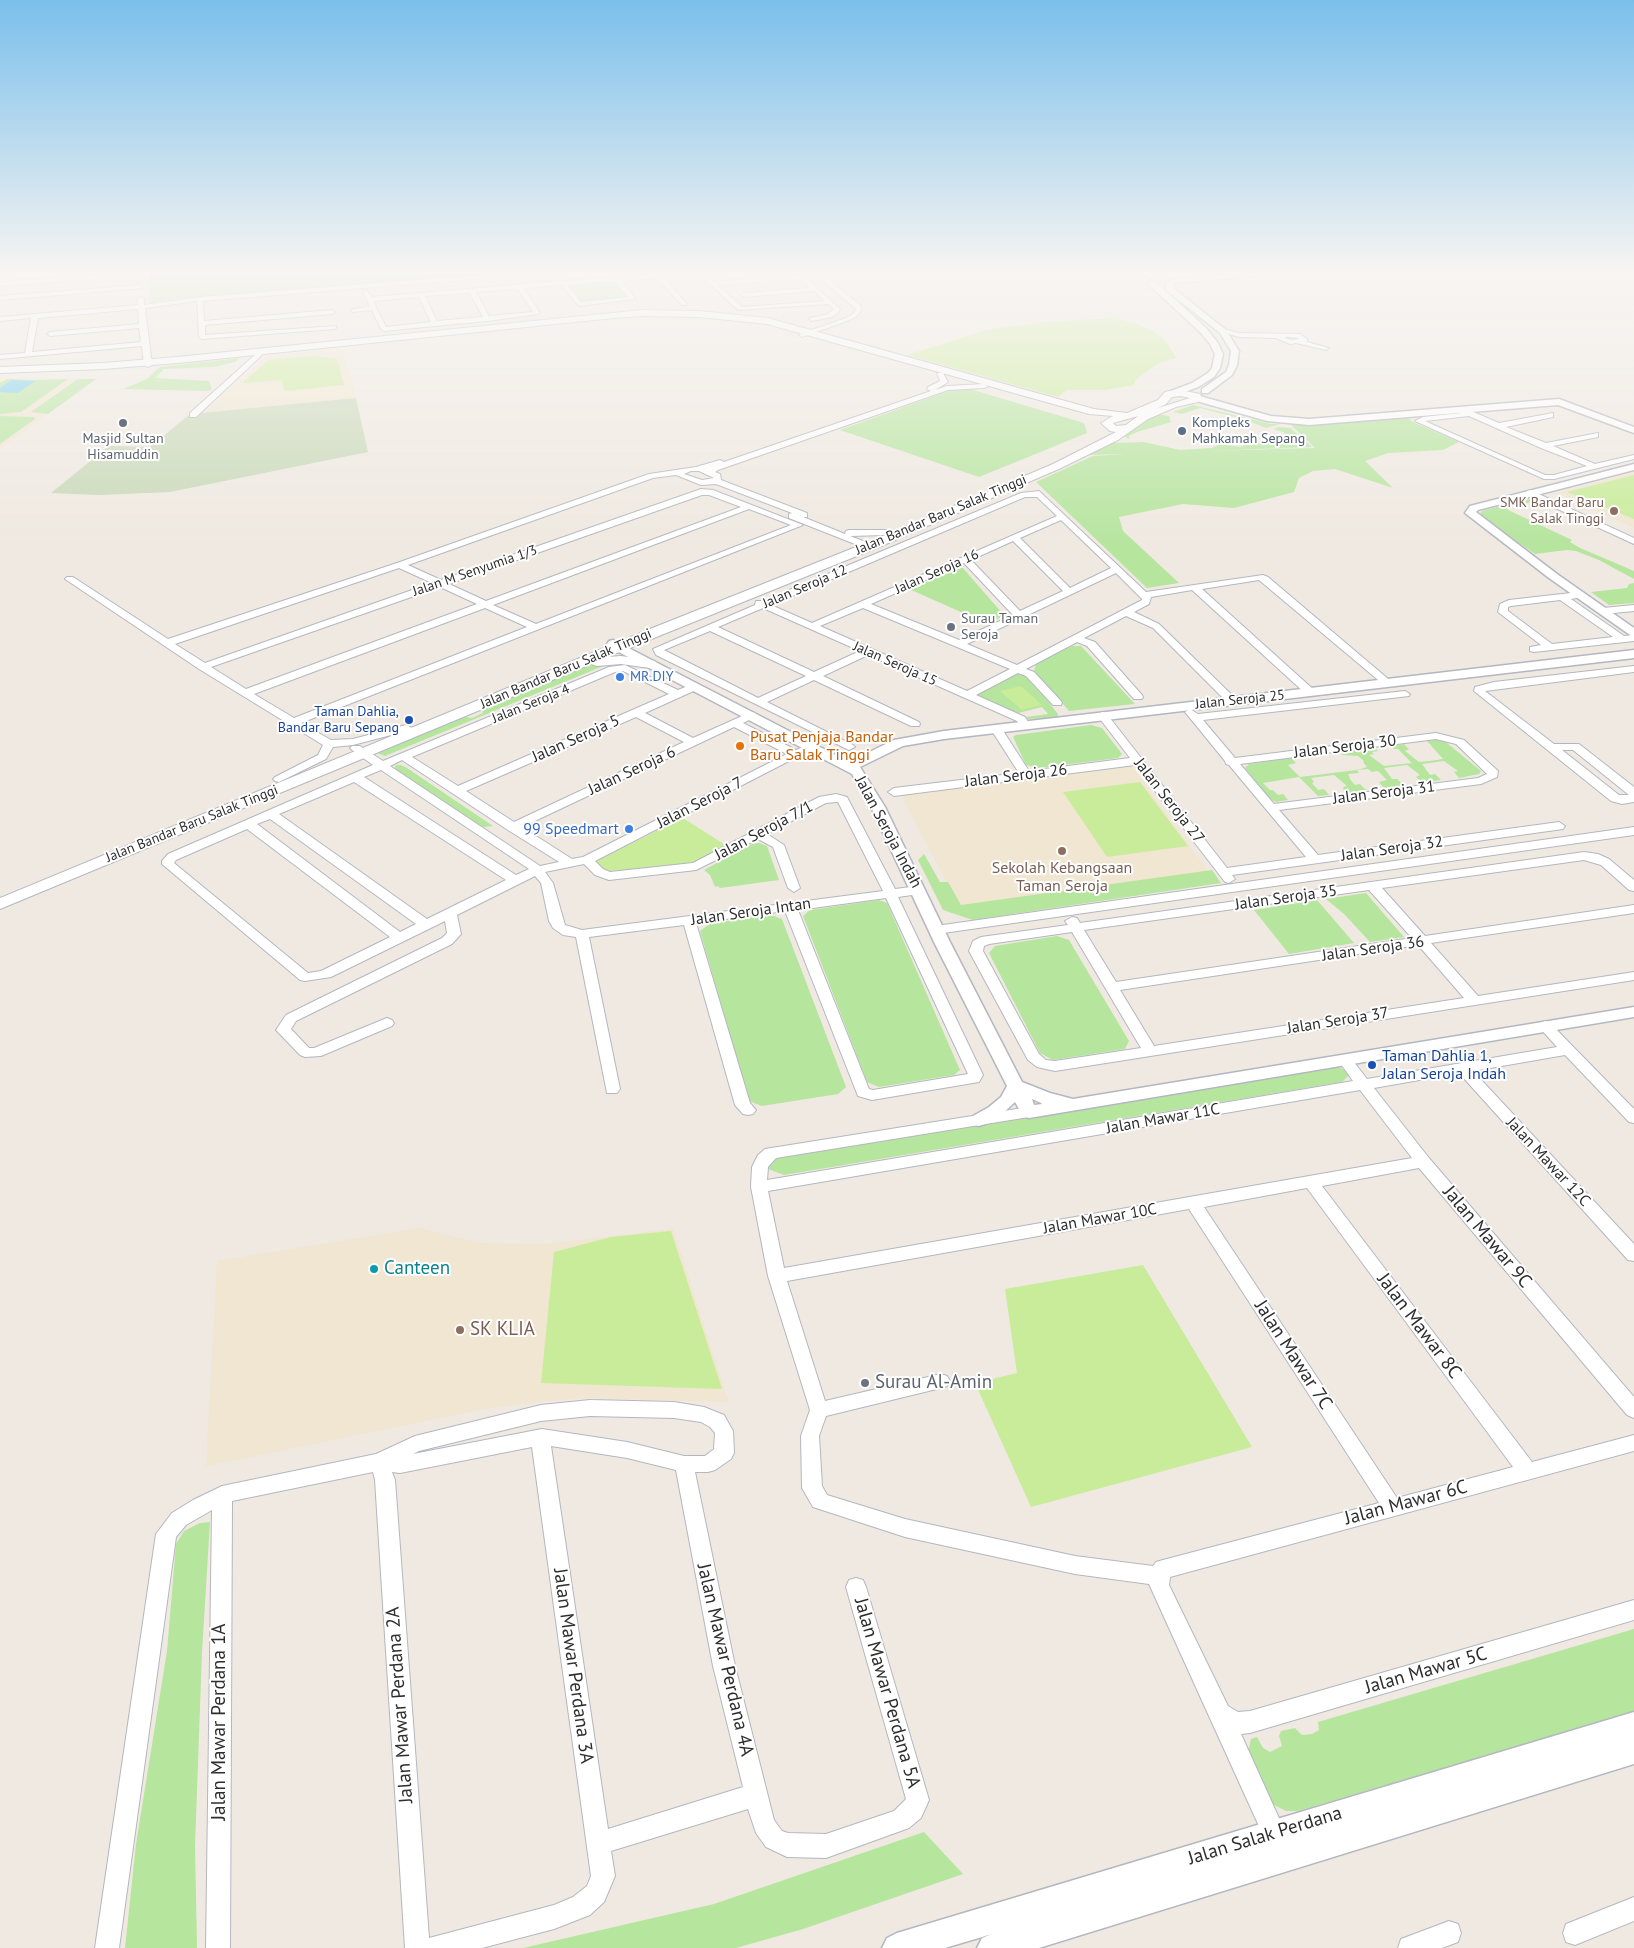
<!DOCTYPE html>
<html>
<head>
<meta charset="utf-8">
<style>
	body { margin:0 }
	canvas { display:block; background:#efe9e1 }
</style>
</head>
<body>
<canvas width="1634" height="1948"></canvas>
<script>
const ctx = document.querySelector('canvas').getContext('2d');
ctx.lineJoin = 'round';
function fill(path, color) { ctx.fillStyle = color; ctx.fill(path, 'evenodd'); }
const poly = rows => new Path2D(rows.map(r => 'M' + r).join(''));
function stroke(path, color, width, dash) { ctx.strokeStyle = color; ctx.lineWidth = width; ctx.lineCap = dash ? 'butt' : 'round'; ctx.setLineDash(dash || []); ctx.stroke(path); }
function write(font, color, halo, rows, align = 'center') {
  ctx.font = font + ' "PT Sans",sans-serif'; ctx.lineWidth = 4; ctx.setLineDash([]); ctx.textBaseline = 'middle'; ctx.strokeStyle = halo; ctx.fillStyle = color; for (const [text, x, y, turn = 0] of rows) {
    ctx.save(); ctx.translate(x, y); ctx.rotate((+turn || 0) * Math.PI / 180); ctx.textAlign = isNaN(turn) ? turn : align; if (halo) ctx.strokeText(text, 0, 0); ctx.fillText(text, 0, 0); ctx.restore();
  }
}
fill(poly([
	[343,349,356,398,204,413,267,356],
	[0,378,34,380,96,379,0,449],
	[1634,472,1634,528,1556,493],
	[1132,766,1217,883,965,918,901,795],
	[419,1228,480,1243,542,1244,673,1229,729,1402,589,1398,539,1402,485,1409,206,1466,217,1261]
]), '#f0e6d1');
fill(poly([
	[159,273,499,273,201,298,176,298,150,303,149,275],
	[597,282,599,285,614,283,626,298,582,302,570,285],
	[240,358,235,362,214,367,164,369,155,378,209,381,212,389,208,391,123,389,147,379,160,367],
	[7,379,34,380,68,379,21,412,0,414,0,383],
	[78,379,96,379,48,414,31,412],
	[970,389,1084,423,1087,433,979,477,840,430,951,390],
	[1193,405,1271,424,1280,424,1266,428,1246,420,1200,408,1182,414,1173,412],
	[1155,414,1169,416,1171,422,1137,432,1129,436,1129,439,1124,436],
	[1403,415,1415,423,1459,442,1443,450,1388,453,1365,461,1393,488,1335,469,1313,471,1299,478,1294,492,1234,508,1183,504,1119,517,1123,531,1179,583,1147,588,1036,482,1093,456,1127,454,1081,455,1112,443,1144,442,1180,450,1212,448,1220,444,1240,447,1252,442,1273,444,1287,437,1283,435,1285,433,1283,432,1273,429,1279,427,1290,428,1312,447,1207,451,1315,448,1290,424],
	[0,416,34,417,35,419,0,444],
	[1532,498,1535,501,1508,508,1508,510,1572,540,1570,542,1580,548,1634,571,1634,579,1599,560,1576,551,1567,550,1535,554,1479,515,1482,511],
	[962,567,1003,614,1001,617,988,624,909,589],
	[1634,583,1634,603,1609,605,1591,592,1627,588,1629,584],
	[1072,646,1081,646,1135,704,1069,711,1034,671,1036,664],
	[611,661,613,662,385,756,379,754,380,749,460,716,472,718,483,713,481,707,589,666],
	[1018,672,1023,674,1046,699,1058,714,1058,718,1027,719,1026,717,1048,714,1042,707,1018,713,978,697,978,694],
	[1091,725,1102,728,1122,754,1118,758,1039,768,1026,765,1013,737,1016,735],
	[1438,739,1447,743,1481,771,1479,774,1459,778,1454,772,1458,771,1444,761,1422,764,1430,775,1435,774,1441,780,1422,782,1416,777,1420,775,1407,765,1384,768,1392,779,1397,779,1404,785,1384,788,1379,782,1387,780,1378,771,1372,772,1368,769,1357,770,1359,773,1348,774,1350,778,1349,778,1355,785,1360,784,1366,790,1347,793,1343,789,1344,788,1343,787,1347,786,1334,775,1311,778,1314,782,1312,783,1318,790,1324,789,1329,795,1318,796,1299,777,1263,783,1270,790,1273,790,1278,795,1283,794,1288,800,1276,802,1270,799,1245,768,1249,764,1291,758,1296,763,1288,765,1300,777,1357,770,1367,767,1363,762,1364,761,1358,756,1343,755,1340,752,1374,747,1378,751,1372,752,1374,754,1369,755,1384,766,1412,763,1398,749,1394,749,1391,746,1404,744,1409,749,1405,751,1419,762,1429,761,1443,759,1427,741],
	[396,765,401,765,407,768,493,826,483,827,394,769],
	[759,843,767,846,779,880,720,888,718,886,715,887,710,875,704,870,752,844],
	[924,854,940,882,948,882,961,905,1212,870,1221,883,973,920,943,910,918,860],
	[1366,893,1404,937,1370,942,1344,914,1326,899],
	[879,900,887,903,960,1070,954,1075,879,1087,867,1082,803,916,810,910],
	[1317,900,1354,943,1289,954,1254,910],
	[771,915,782,919,846,1087,838,1094,762,1106,749,1101,700,931,711,923],
	[1057,936,1069,940,1129,1041,1125,1049,1053,1060,1040,1053,989,953,995,946],
	[1336,1067,1343,1069,1349,1075,1342,1082,784,1175,768,1169,766,1164,770,1159],
	[210,1522,202,1652,195,1846,197,1948,125,1948,136,1844,167,1651,176,1544,184,1531,200,1523],
	[1634,1629,1634,1712,1298,1811,1286,1811,1268,1802,1248,1752,1251,1739,1257,1737,1263,1748,1270,1752,1282,1746,1279,1736,1281,1731,1295,1728,1302,1735,1312,1734,1319,1730,1318,1722],
	[924,1832,963,1874,803,1929,736,1948,523,1948,714,1904]
]), '#b6e59e');
fill(poly([
	[356,398,368,452,170,492,99,495,51,493,109,446,150,447,190,414]
]), '#c8d9b8');
fill(poly([
	[1112,318,1138,324,1156,333,1167,343,1176,358,1159,363,1136,379,1134,385,1105,390,1067,390,1058,397,907,355,987,330,1046,322],
	[315,356,337,359,344,385,285,391,281,380,242,383,269,360],
	[1634,475,1634,519,1567,492],
	[1021,686,1042,705,1022,710,1000,691],
	[1140,782,1188,846,1107,857,1063,792],
	[683,818,727,846,691,863,643,869,607,871,601,869,594,862],
	[671,1231,722,1389,541,1383,554,1252,611,1237],
	[1143,1265,1252,1447,1031,1507,975,1383,1017,1373,1005,1289]
]), '#c9ec9a');
fill(poly([
	[11,380,35,381,18,393,0,392,0,388]
]), '#75cff0');
const minor = poly([
	[122,273,145,273,142,275,0,286,0,282,122,273],
	[508,273,530,273,527,275,203,301,204,321,332,310,335,312,332,314,205,325,205,335,336,326,336,328,334,329,202,339,199,337,197,301,145,308,152,365,148,367,144,365,142,346,0,359,0,355,25,353,31,318,0,321,0,317,138,305,138,299,141,297,144,299,144,305,200,297,508,273],
	[138,309,139,324,50,332,47,334,50,336,139,328,141,342,32,352,38,318,138,309],
	[658,273,694,273,691,275,663,277,686,303,686,305,682,305,657,278,621,281,634,297,634,299,579,306,561,285,524,288,540,313,539,314,487,321,384,331,381,329,372,310,353,312,350,310,370,306,363,292,366,290,372,297,658,273],
	[614,281,628,297,581,302,567,285,614,281],
	[518,289,533,312,489,316,476,292,518,289],
	[470,293,483,317,437,321,425,296,470,293],
	[419,297,431,322,386,327,373,301,419,297],
	[698,273,704,273,714,282,796,275,794,273,800,273,840,309,838,313,832,317,812,321,810,320,810,318,828,314,834,309,829,304,738,310,698,273],
	[800,279,810,288,744,293,741,295,744,297,814,291,825,301,742,307,718,285,800,279],
	[814,273,820,273,860,305,862,309,857,316,850,320,802,337,799,335,800,334,846,318,853,314,856,309,814,273],
	[141,285,143,288,0,300,0,296,141,285],
	[1220,328,1239,333,1300,334,1307,339,1307,342,1329,348,1326,350,1296,343,1290,344,1276,338,1239,337,1218,331,1218,329,1220,328],
	[1288,337,1298,338,1299,339,1291,340,1285,338,1288,337],
	[258,350,262,350,262,355,196,417,190,417,190,413,257,353,258,350],
	[937,373,943,373,948,382,935,390,947,386,984,384,988,386,984,388,948,390,718,470,715,472,720,474,721,480,807,513,807,517,803,517,845,534,846,531,849,530,888,530,889,532,885,535,850,536,871,544,871,548,865,548,789,518,789,514,792,513,716,484,701,485,676,475,653,478,408,565,441,580,701,489,713,490,803,525,301,723,331,740,353,739,406,725,412,728,410,730,353,745,333,747,326,759,279,782,275,781,273,779,275,777,318,755,323,745,199,669,65,579,67,577,73,577,168,639,397,563,649,474,696,467,720,460,724,462,931,391,927,389,928,387,940,381,937,373],
	[691,471,699,471,714,478,702,480,684,474,691,471],
	[702,495,709,495,741,507,486,601,449,584,702,495],
	[749,509,791,525,536,624,493,605,749,509],
	[399,568,432,583,205,663,175,644,399,568],
	[440,587,477,604,246,689,211,667,440,587],
	[485,608,527,627,294,718,254,694,485,608],
	[1458,408,1464,408,1499,423,1553,413,1553,417,1506,427,1546,443,1598,433,1598,437,1553,446,1595,464,1634,455,1634,459,1554,479,1544,479,1415,421,1423,417,1461,413,1457,410,1458,408],
	[1469,416,1541,448,1587,466,1554,475,1545,475,1425,421,1469,416],
	[1530,490,1634,538,1634,544,1527,495,1527,491,1530,490],
	[1039,491,1146,592,1263,575,1268,577,1393,683,1388,686,1384,685,1259,580,1202,589,1314,690,1315,692,1314,694,1306,694,1192,590,1151,597,1149,604,1134,612,1159,624,1235,698,1236,700,1235,702,1227,702,1153,628,1126,616,1084,638,1095,642,1142,695,1143,697,1142,699,1134,699,1087,646,1077,642,1026,669,1034,672,1061,701,1062,703,1061,705,1053,705,1026,676,1018,673,976,695,1025,717,1030,725,1025,728,1021,727,1017,721,868,655,823,676,919,722,920,724,919,726,911,726,814,680,767,702,853,745,855,747,849,750,656,655,653,649,755,605,756,601,763,601,1021,493,1039,491],
	[1025,497,1037,497,1057,516,812,623,771,605,1025,497],
	[1061,520,1111,568,1070,588,1020,538,1061,520],
	[1013,541,1063,591,1020,611,971,560,1013,541],
	[964,563,1013,615,959,640,871,604,964,563],
	[1116,573,1142,599,1142,600,1017,665,967,644,1116,573],
	[763,608,860,651,814,672,718,627,763,608],
	[863,608,1010,669,967,691,820,626,863,608],
	[710,631,806,676,758,698,664,650,710,631],
	[1580,592,1585,595,1583,597,1571,599,1624,636,1634,635,1634,641,1534,652,1530,651,1530,647,1541,645,1498,612,1500,604,1509,600,1580,592],
	[1560,600,1613,637,1552,644,1508,611,1508,607,1511,606,1560,600],
	[1634,605,1634,611,1603,614,1598,611,1603,608,1634,605],
	[625,665,678,690,690,685,698,685,699,687,698,689,645,713,693,738,751,712,755,713,756,715,755,717,743,723,796,750,812,743,818,746,595,861,603,869,610,872,693,863,819,797,836,794,847,797,895,889,919,886,925,890,919,894,898,897,983,1075,979,1082,872,1100,858,1096,785,911,696,923,750,1103,756,1110,753,1114,748,1115,743,1114,735,1105,684,925,589,937,620,1089,617,1093,607,1093,576,937,563,935,553,928,549,921,541,883,535,876,457,915,461,934,452,944,296,1021,291,1029,309,1048,314,1048,382,1020,387,1018,392,1020,394,1023,392,1026,321,1056,305,1057,300,1055,276,1030,286,1015,442,938,447,933,445,921,331,977,305,981,300,980,162,864,162,861,168,854,373,765,352,750,350,748,352,746,360,746,383,761,609,667,625,665],
	[623,671,669,694,458,786,412,757,615,672,623,671],
	[636,717,684,742,514,822,466,791,636,717],
	[734,727,787,754,583,857,572,859,522,827,734,727],
	[402,760,508,830,559,862,540,866,390,766,402,760],
	[381,770,529,869,516,875,364,777,381,770],
	[354,782,506,880,427,919,279,814,354,782],
	[836,802,838,802,883,891,582,930,565,925,553,883,545,872,584,864,595,875,609,880,696,870,758,839,773,847,788,888,794,892,800,888,784,845,767,834,826,803,836,802],
	[270,819,416,924,400,932,257,824,270,819],
	[247,829,390,937,321,971,308,973,174,863,176,860,247,829],
	[886,898,968,1074,873,1090,869,1089,798,910,886,898],
	[1634,666,1634,672,1485,691,1554,744,1579,744,1634,787,1634,802,1622,804,1611,801,1474,691,1475,687,1494,682,1634,666],
	[1562,750,1573,750,1629,795,1619,795,1562,750],
	[1405,691,1410,694,1409,696,1203,720,1235,758,1436,733,1464,740,1498,771,1497,777,1481,784,1279,810,1318,855,1559,822,1565,826,1563,829,1232,875,1235,879,1229,883,1225,882,1135,765,894,796,888,792,894,788,1019,773,990,728,996,725,1000,726,1029,771,1130,758,1097,715,1102,712,1106,713,1227,868,1306,857,1229,765,1226,764,1225,761,1185,712,1190,709,1198,714,1405,691],
	[1436,739,1456,744,1487,774,1478,778,1274,804,1240,764,1436,739],
	[1634,827,1634,835,936,934,929,930,936,926,1634,827],
	[1584,852,1598,854,1609,859,1634,880,1634,891,1629,890,1601,865,1584,860,1382,888,1425,936,1634,905,1634,913,1431,943,1478,996,1634,972,1634,980,1055,1071,1037,1067,1028,1060,969,951,973,941,981,937,1068,925,1065,921,1072,917,1077,918,1080,923,1584,852],
	[1369,890,1412,938,1116,982,1084,930,1369,890],
	[1072,932,1141,1048,1055,1061,1046,1060,1039,1054,983,951,984,946,989,944,1072,932],
	[1418,945,1464,998,1154,1046,1120,990,1418,945],
	[1545,1021,1550,1023,1634,1109,1634,1123,1629,1122,1565,1055,1473,1071,1634,1244,1634,1261,1628,1260,1459,1073,1374,1088,1429,1158,1634,1397,1634,1418,1627,1415,1419,1168,1322,1186,1532,1462,1634,1435,1634,1451,1170,1577,1169,1585,1228,1706,1238,1712,1250,1711,1634,1600,1634,1620,1250,1733,1241,1734,1288,1838,1284,1846,1276,1850,1268,1846,1149,1584,1075,1574,905,1537,813,1507,802,1488,801,1436,810,1410,768,1276,751,1187,752,1167,758,1155,765,1149,1029,1107,1034,1108,1037,1112,1034,1116,1029,1117,776,1158,768,1167,767,1180,1353,1081,1338,1060,1340,1057,1345,1055,1350,1057,1367,1079,1557,1047,1538,1026,1540,1023,1545,1021],
	[1360,1090,1412,1158,784,1268,768,1191,1360,1090],
	[1307,1188,1513,1467,1397,1498,1204,1207,1307,1188],
	[1189,1209,1379,1503,1163,1560,1156,1562,1153,1566,1075,1556,905,1519,827,1495,822,1486,819,1436,826,1416,941,1388,947,1386,950,1381,947,1376,941,1374,825,1401,787,1281,1189,1209],
	[590,1400,674,1402,704,1407,724,1415,733,1431,734,1453,731,1459,715,1470,708,1472,695,1472,735,1666,774,1820,782,1831,788,1833,826,1834,894,1811,906,1799,846,1587,849,1580,856,1578,863,1580,866,1587,929,1800,921,1818,909,1828,826,1858,787,1857,766,1847,756,1833,748,1809,611,1851,615,1876,604,1902,590,1915,554,1929,482,1948,405,1948,375,1480,373,1472,232,1501,230,1948,206,1948,212,1510,186,1525,176,1537,119,1948,95,1948,156,1534,172,1513,193,1500,222,1486,376,1454,415,1436,541,1405,590,1400],
	[590,1416,674,1418,701,1422,710,1427,715,1433,714,1449,705,1456,684,1456,627,1442,542,1429,413,1454,419,1451,541,1421,590,1416],
	[551,1446,627,1458,676,1470,713,1666,743,1787,608,1829,551,1446],
	[532,1447,591,1876,587,1886,573,1897,554,1905,429,1938,395,1480,392,1472,400,1473,532,1447],
	[1634,1897,1634,1921,1575,1945,1566,1942,1563,1933,1566,1924,1634,1897],
	[1449,1921,1458,1924,1461,1933,1458,1942,1442,1948,1398,1948,1401,1939,1449,1921]
]);
const tertiary = poly([
	[1126,273,1135,273,1150,280,1143,282,1126,273],
	[1245,273,1270,273,1266,275,1174,283,1173,288,1177,291,1226,330,1239,351,1237,365,1232,375,1208,393,1202,393,1202,389,1226,372,1229,365,1231,351,1220,333,1166,290,1166,283,1174,279,1245,273],
	[1149,281,1155,281,1206,328,1218,343,1223,354,1220,368,1214,377,1198,387,1174,396,1171,395,1171,391,1192,383,1208,373,1212,368,1215,354,1210,344,1200,332,1149,285,1149,281],
	[1196,395,1271,416,1309,419,1559,399,1634,427,1634,433,1558,405,1309,425,1267,421,1193,400,1193,396,1196,395],
	[1634,464,1634,470,1478,510,1476,512,1557,574,1634,628,1634,637,1630,635,1549,578,1465,513,1470,506,1634,464],
	[613,640,849,762,894,740,944,731,1634,650,1634,658,944,739,903,746,860,767,885,807,950,942,1022,1082,1050,1093,1073,1099,1634,1007,1634,1017,1029,1118,1023,1116,1015,1102,1001,1115,985,1124,979,1126,973,1124,970,1120,973,1116,989,1107,1001,1097,1007,1086,934,942,871,807,852,774,609,647,607,644,609,641,613,640],
	[1032,1099,1041,1103,1042,1104,1034,1105,1032,1099],
	[1634,1712,1634,1764,1039,1948,977,1948,982,1938,992,1934,945,1948,882,1948,887,1938,897,1933,1634,1712]
]);
const secondary = poly([
	[642,310,699,311,768,318,1094,409,1127,413,1158,400,1165,392,1169,391,1180,390,1200,394,1201,396,1198,402,1176,407,1148,419,1118,440,1061,468,879,547,607,657,621,656,650,660,655,661,657,664,655,667,650,668,621,664,597,666,591,664,0,909,0,898,655,627,871,541,1053,464,1116,432,1110,431,1101,423,1113,416,1089,414,767,324,699,317,642,316,614,318,177,363,103,369,0,373,0,367,103,363,177,357,642,310],
	[1180,396,1190,398,1158,408,1166,404,1172,397,1180,396],
	[1138,416,1126,425,1116,426,1113,423,1138,416]
]);
stroke(minor, '#b4b7c1', 2);
stroke(tertiary, '#b4b7c1', 3);
stroke(secondary, '#b4b7c1', 2);
fill(minor, '#fff');
fill(tertiary, '#fff');
fill(secondary, '#fff');
const sky = ctx.createLinearGradient(0, 0, 0, 545);
sky.addColorStop(0, '#7abfeb');
sky.addColorStop(0.5, '#f8f5f2');
sky.addColorStop(1, '#f8f5f200');
ctx.fillStyle = sky;
ctx.fillRect(0, 0, 1634, 545);
for (const [x, y, r, color] of [
	[123,423,5,"#6b7280"],
	[1182,431,5,"#5c6f8a"],
	[1614,511,5,"#8d6e63"],
	[951,627,5,"#6b7280"],
	[620,677,5,"#3f7fe0"],
	[409,720,5,"#1a4fb4"],
	[740,746,5,"#e8710a"],
	[629,829,5,"#3f7fe0"],
	[1062,851,5,"#8d6e63"],
	[1372,1065,5,"#1a4fb4"],
	[374,1269,5,"#0f9aa8"],
	[460,1330,5,"#8d6e63"],
	[865,1383,5,"#6b7280"]
]) { const dot = new Path2D(); dot.arc(x, y, r, 0, 2 * Math.PI); ctx.fillStyle = color; ctx.fill(dot); stroke(dot, '#fff', 2); }
write('14px', '#4e5e75', '#fff', [
	["Kompleks",1192,423],
	["Mahkamah Sepang",1192,439]
], 'left');
write('14px', '#5b616d', '#fff', [
	["Masjid Sultan",123,439],
	["Hisamuddin",123,455],
	["Surau Taman",961,619,"left"],
	["Seroja",961,635,"left"]
]);
write('14px', '#785e54', '#fff', [
	["SMK Bandar Baru",1604,503],
	["Salak Tinggi",1604,519]
], 'right');
write('14px', '#2e2e2e', '#fff', [
	["Jalan Bandar Baru Salak Tinggi",941,515,-23],
	["Jalan M Senyumia 1/3",475,571,-19],
	["Jalan Seroja 16",937,572,-24],
	["Jalan Seroja 12",805,587,-23],
	["Jalan Seroja 15",895,664,24],
	["Jalan Bandar Baru Salak Tinggi",566,669,-23],
	["Jalan Seroja 25",1240,700,-6],
	["Jalan Seroja 4",531,704,-22],
	["Jalan Bandar Baru Salak Tinggi",192,824,-22]
]);
write('14px', '#366cbe', '#fff', [
	["MR.DIY",630,677]
], 'left');
write('14px', '#164399', '#fff', [
	["Taman Dahlia,",399,712],
	["Bandar Baru Sepang",399,728]
], 'right');
write('16px', '#c56008', '#fff', [
	["Pusat Penjaja Bandar",750,737],
	["Baru Salak Tinggi",750,755]
], 'left');
write('16px', '#2e2e2e', '#fff', [
	["Jalan Seroja 5",576,739,-24],
	["Jalan Seroja 30",1345,747,-7],
	["Jalan Seroja 6",632,771,-25],
	["Jalan Seroja 26",1016,776,-7],
	["Jalan Seroja 31",1384,793,-7],
	["Jalan Seroja 27",1169,801,52],
	["Jalan Seroja 7",700,803,-27],
	["Jalan Seroja 7/1",764,831,-28],
	["Jalan Seroja Indah",888,832,62],
	["Jalan Seroja 32",1392,849,-8],
	["Jalan Seroja 35",1286,898,-8],
	["Jalan Seroja Intan",751,912,-8],
	["Jalan Seroja 36",1373,949,-8],
	["Jalan Seroja 37",1338,1021,-9],
	["Jalan Mawar 11C",1163,1119,-10],
	["Jalan Mawar 12C",1548,1162,47],
	["Jalan Mawar 10C",1100,1219,-10]
]);
write('16px', '#366cbe', '#fff', [
	["99 Speedmart",619,829]
], 'right');
write('16px', '#785e54', '#fff', [
	["Sekolah Kebangsaan",1062,868],
	["Taman Seroja",1062,886]
]);
write('16px', '#164399', '#fff', [
	["Taman Dahlia 1,",1382,1056],
	["Jalan Seroja Indah",1382,1074]
], 'left');
write('19px', '#2e2e2e', '#fff', [
	["Jalan Mawar 9C",1487,1237,50],
	["Jalan Mawar 8C",1419,1326,53],
	["Jalan Mawar 7C",1293,1355,57],
	["Jalan Mawar 6C",1406,1503,-15],
	["Jalan Mawar Perdana 4A",725,1660,77],
	["Jalan Mawar Perdana 3A",573,1666,82],
	["Jalan Mawar 5C",1426,1671,-16],
	["Jalan Mawar Perdana 5A",887,1693,74],
	["Jalan Mawar Perdana 2A",400,1705,-94],
	["Jalan Mawar Perdana 1A",220,1722,-90],
	["Jalan Salak Perdana",1265,1836,-17]
]);
write('19px', '#0d838f', '#fff', [
	["Canteen",384,1269]
], 'left');
write('19px', '#785e54', '#fff', [
	["SK KLIA",470,1330]
], 'left');
write('19px', '#5b616d', '#fff', [
	["Surau Al-Amin",875,1383]
], 'left');
</script>
</body>
</html>
